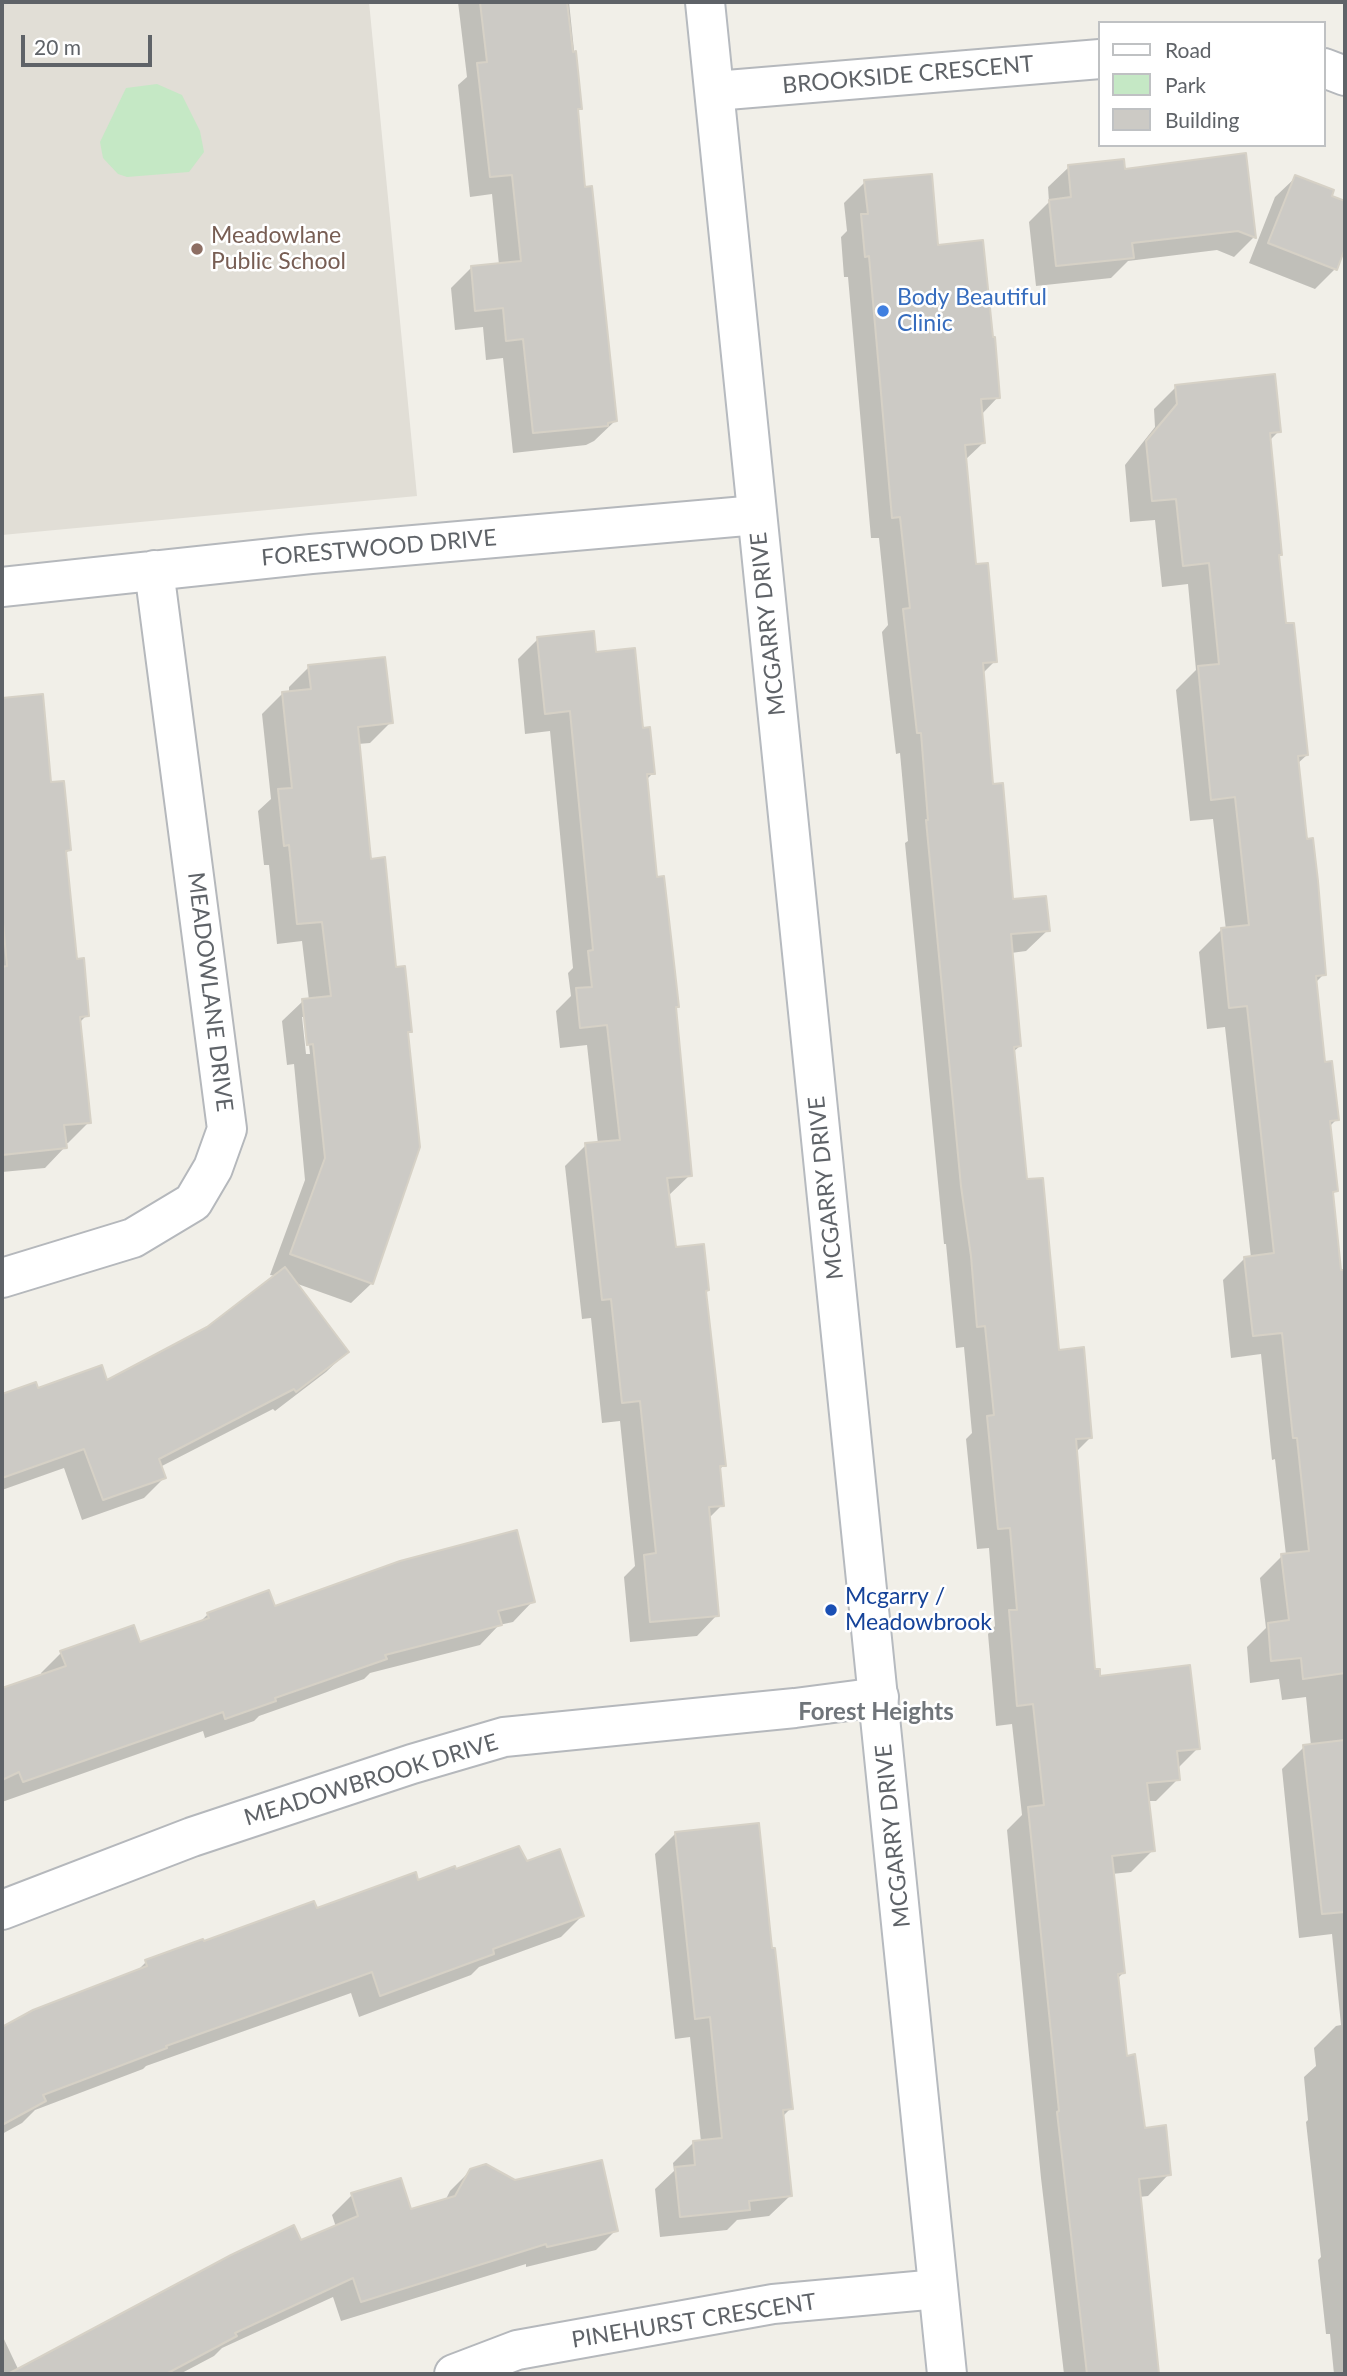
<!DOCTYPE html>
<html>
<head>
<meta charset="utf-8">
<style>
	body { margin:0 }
	#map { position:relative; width:1347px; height:2376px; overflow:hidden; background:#f1efe8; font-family:Lato,sans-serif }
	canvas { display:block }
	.frame { position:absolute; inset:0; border:4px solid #5f6368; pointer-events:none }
	.legend { position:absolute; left:1098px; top:21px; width:228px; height:126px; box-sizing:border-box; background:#fff; border:2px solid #bfc1c3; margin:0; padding:9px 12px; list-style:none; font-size:21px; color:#5f6368 }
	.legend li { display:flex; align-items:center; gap:14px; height:35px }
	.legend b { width:35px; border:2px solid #bfc1c3 }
	.scale { position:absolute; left:21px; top:35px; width:131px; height:32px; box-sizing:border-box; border:4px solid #5f6368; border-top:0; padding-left:9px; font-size:21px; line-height:24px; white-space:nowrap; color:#5f6368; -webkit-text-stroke:5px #fff; paint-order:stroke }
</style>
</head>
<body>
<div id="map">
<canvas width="1347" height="2376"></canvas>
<div class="frame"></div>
<ul class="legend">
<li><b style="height:9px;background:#fff"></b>Road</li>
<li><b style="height:19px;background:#c5e8c5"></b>Park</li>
<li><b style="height:19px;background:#cccac5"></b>Building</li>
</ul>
<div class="scale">20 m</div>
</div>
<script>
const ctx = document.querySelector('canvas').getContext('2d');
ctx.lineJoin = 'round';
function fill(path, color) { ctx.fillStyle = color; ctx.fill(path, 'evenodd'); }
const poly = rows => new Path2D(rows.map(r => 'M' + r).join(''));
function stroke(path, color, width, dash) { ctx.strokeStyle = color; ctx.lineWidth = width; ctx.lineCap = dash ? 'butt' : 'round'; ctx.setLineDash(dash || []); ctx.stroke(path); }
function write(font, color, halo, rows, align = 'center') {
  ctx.font = font + ' Lato,sans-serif'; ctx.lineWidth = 5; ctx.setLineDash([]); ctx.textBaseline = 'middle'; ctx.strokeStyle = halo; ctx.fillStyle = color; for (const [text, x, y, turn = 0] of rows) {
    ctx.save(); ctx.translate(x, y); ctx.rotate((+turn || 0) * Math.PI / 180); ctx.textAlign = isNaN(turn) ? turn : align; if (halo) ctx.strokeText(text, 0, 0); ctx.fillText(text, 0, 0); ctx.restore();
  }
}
fill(poly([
	[2,2,369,2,417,496,2,535]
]), '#e1ded6');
fill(poly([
	[157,84,182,95,200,131,204,152,189,172,127,177,118,174,103,158,100,142,126,88]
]), '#c5e8c5');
fill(poly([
	[458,2,569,2,580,108,576,112,584,189,615,421,594,441,586,445,513,453,503,358,486,360,483,327,455,330,451,288,471,268,499,265,492,194,470,197,458,85,467,77],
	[1069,167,1124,171,1254,237,1234,257,1217,250,1128,261,1111,278,1036,286,1029,222,1049,202,1048,187],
	[1296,177,1330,197,1345,203,1345,243,1335,269,1315,289,1249,263,1275,197],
	[865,182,936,247,998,397,981,415,983,443,964,461,974,566,995,661,982,674,992,786,1012,901,1048,930,1026,951,1011,953,1020,1046,1013,1052,1025,1181,1057,1351,1091,1437,1075,1453,1094,1671,1099,1678,1198,1748,1177,1769,1178,1779,1156,1801,1147,1801,1153,1850,1131,1872,1112,1874,1123,1973,1117,1979,1126,2058,1144,2130,1169,2174,1148,2196,1139,2197,1158,2374,1064,2374,1041,2178,1007,1830,1022,1815,1012,1724,996,1726,988,1634,995,1626,989,1548,977,1549,966,1439,972,1433,964,1347,956,1348,946,1244,944,1244,905,843,908,841,900,753,896,754,882,632,888,625,879,538,871,538,848,277,844,277,841,237,847,231,844,203],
	[1176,387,1279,431,1269,441,1281,554,1278,557,1284,625,1307,755,1297,764,1324,974,1315,983,1324,1064,1337,1119,1329,1127,1336,1191,1331,1195,1339,1272,1345,1271,1345,2374,1334,2374,1330,2334,1326,2334,1318,2260,1321,2257,1306,2122,1308,2120,1304,2077,1316,2066,1314,2048,1336,2026,1341,2025,1332,1934,1299,1938,1282,1769,1304,1747,1311,1746,1306,1697,1282,1700,1279,1679,1250,1683,1247,1647,1266,1628,1260,1578,1282,1556,1286,1555,1275,1459,1272,1460,1261,1354,1231,1358,1223,1280,1245,1258,1251,1258,1225,1027,1207,1029,1199,952,1221,930,1226,930,1213,819,1190,821,1176,690,1196,670,1188,584,1162,587,1155,520,1130,522,1125,465,1155,427,1154,409],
	[538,639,595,654,642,730,653,773,646,780,656,879,677,1006,674,1009,690,1175,668,1196,675,1249,704,1292,724,1465,718,1471,722,1505,708,1519,717,1615,697,1636,630,1642,624,1577,635,1566,620,1421,602,1423,591,1318,582,1319,565,1166,586,1145,598,1144,587,1045,560,1048,556,1011,571,996,568,973,573,968,550,731,525,734,518,659],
	[309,667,391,722,370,743,358,744,370,861,411,1031,407,1035,372,1283,351,1303,295,1283,347,1352,326,1372,275,1411,273,1409,160,1467,164,1478,144,1498,82,1520,64,1468,2,1490,2,1396,35,1384,37,1391,106,1383,208,1328,276,1276,270,1275,305,1180,294,1064,287,1065,282,1021,303,1001,309,1000,302,941,277,944,269,865,264,865,258,811,271,799,262,714,283,693,289,693,289,687],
	[302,1017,306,1017,310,1054,306,1054],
	[41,696,50,784,69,850,65,854,75,961,87,1015,79,1023,89,1122,68,1143,65,1143,65,1147,45,1168,2,1172,2,699],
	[533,1601,513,1622,499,1625,480,1645,370,1673,364,1679,259,1716,254,1721,205,1738,203,1731,2,1802,2,1697,12,1687,42,1676,41,1673,61,1653,139,1645,198,1624,208,1614,274,1608],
	[676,1833,791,2108,782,2117,790,2196,769,2216,737,2220,727,2230,660,2237,655,2189,674,2171,673,2163,693,2143,701,2142,690,2037,675,2039,655,1854],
	[526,1863,582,1916,561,1937,479,1967,471,1975,359,2017,351,1993,146,2066,143,2069,35,2110,22,2123,2,2134,2,2029,33,2012,137,1971,146,1962,316,1910,455,1871],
	[471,2170,616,2230,596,2250,526,2267,526,2264,341,2321,333,2297,222,2348,214,2356,180,2374,2,2374,2,2335,19,2371,336,2227,332,2215,352,2195,410,2212,445,2201,450,2191]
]), '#0003');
const building = poly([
	[480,2,567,2,573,52,576,51,582,109,578,109,585,187,592,186,617,421,608,423,608,426,533,433,523,339,506,341,503,308,475,311,471,266,521,261,512,175,490,177,477,63,487,62,480,2],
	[1246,153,1256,238,1238,231,1132,243,1134,258,1056,266,1049,200,1071,197,1068,165,1124,159,1125,169,1246,153],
	[932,174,938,245,983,240,993,337,995,337,1000,398,981,399,985,443,965,445,976,564,988,563,997,662,983,663,993,784,1003,783,1013,899,1046,896,1050,931,1011,934,1021,1046,1014,1047,1027,1179,1043,1178,1059,1350,1084,1347,1092,1438,1076,1439,1095,1669,1100,1669,1100,1676,1190,1665,1200,1749,1177,1751,1180,1780,1147,1783,1155,1851,1112,1856,1125,1973,1118,1974,1127,2056,1135,2054,1145,2128,1166,2125,1171,2175,1139,2179,1159,2374,1087,2374,1057,2112,1059,2111,1028,1807,1044,1805,1033,1704,1017,1706,1009,1610,1017,1610,1010,1528,998,1529,987,1416,994,1415,985,1326,977,1327,971,1256,961,1186,926,820,928,820,921,733,917,733,903,609,910,608,900,517,892,518,869,256,865,257,861,214,868,214,864,180,932,174],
	[1295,175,1334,190,1332,196,1345,201,1345,248,1337,270,1268,243,1295,175],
	[1275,374,1281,432,1270,433,1282,555,1279,555,1286,623,1294,623,1308,755,1298,756,1307,839,1313,838,1318,881,1326,975,1316,976,1325,1062,1332,1061,1339,1120,1330,1121,1338,1191,1333,1192,1341,1270,1345,1270,1345,1673,1303,1679,1301,1658,1271,1661,1268,1623,1289,1620,1281,1554,1309,1551,1297,1438,1293,1438,1282,1333,1253,1336,1244,1257,1274,1253,1247,1006,1229,1008,1221,928,1249,925,1235,797,1211,800,1198,666,1219,664,1209,563,1183,566,1176,499,1152,501,1146,441,1177,404,1175,385,1275,374],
	[594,631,596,652,635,648,643,728,650,727,655,774,647,774,657,877,664,876,673,954,679,1007,676,1007,692,1176,667,1178,676,1247,704,1244,709,1290,706,1291,726,1466,720,1466,724,1506,709,1507,719,1616,650,1622,644,1555,656,1553,640,1401,622,1403,611,1299,602,1300,585,1143,620,1140,607,1025,580,1028,576,988,592,987,588,951,593,950,570,711,545,714,537,637,594,631],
	[385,657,393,723,358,727,371,859,385,857,396,967,405,966,412,1032,408,1032,420,1147,373,1284,290,1254,325,1158,313,1044,307,1045,302,999,331,996,322,922,297,924,289,845,284,846,278,789,292,788,282,692,311,689,308,665,385,657],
	[43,694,51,782,64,781,71,850,66,851,77,959,84,958,89,1016,80,1017,91,1123,64,1125,67,1148,2,1155,2,967,7,966,2,911,2,698,43,694],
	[285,1267,349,1352,296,1392,294,1389,159,1459,166,1478,103,1500,84,1449,2,1478,2,1394,36,1382,38,1388,102,1365,107,1380,207,1327,285,1267],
	[517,1530,535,1602,498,1611,502,1625,385,1655,387,1659,275,1698,276,1701,225,1719,223,1712,23,1782,19,1772,2,1780,2,1688,66,1666,60,1651,134,1625,140,1642,209,1618,207,1613,269,1590,275,1606,400,1561,517,1530],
	[1345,1740,1345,1912,1322,1914,1303,1745,1345,1740],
	[759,1823,772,1948,775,1948,793,2109,783,2110,792,2196,749,2201,750,2210,680,2217,675,2167,695,2165,693,2141,722,2138,710,2017,695,2019,675,1832,759,1823],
	[519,1846,527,1861,560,1849,584,1916,493,1949,494,1954,380,1996,372,1972,166,2046,167,2048,43,2095,46,2101,2,2125,2,2027,33,2010,147,1966,145,1960,203,1939,204,1941,314,1901,317,1908,416,1872,418,1880,455,1866,456,1869,519,1846],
	[602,2160,618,2231,547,2247,546,2244,361,2302,353,2278,235,2333,237,2336,166,2374,8,2374,231,2255,294,2225,301,2240,358,2216,351,2193,401,2178,411,2209,455,2196,470,2169,486,2164,515,2180,602,2160]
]);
fill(building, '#cccac5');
stroke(building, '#d6d1c6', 2);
const street = poly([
	[1324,68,1345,76],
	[715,91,1100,59],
	[2,587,311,554,757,515],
	[2,1278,133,1238,193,1202,213,1168,227,1129,154,570],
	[2,1910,192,1837,412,1764,504,1737,795,1708,879,1697],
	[454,2374,517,2350,773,2304,938,2289]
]);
const secondary = poly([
	[705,2,947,2374]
]);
stroke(street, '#b5b8bc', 42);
stroke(secondary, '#b6babf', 42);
stroke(street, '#fff', 38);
stroke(secondary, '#fff', 38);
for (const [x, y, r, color] of [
	[197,249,7,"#8d6e63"],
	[883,311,7,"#3f7fe0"],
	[831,1610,7,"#1a4fb4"]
]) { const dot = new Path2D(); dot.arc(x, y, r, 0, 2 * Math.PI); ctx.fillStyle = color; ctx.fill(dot); stroke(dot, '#fff', 2.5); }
write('23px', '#5f6368', '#fff', [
	["BROOKSIDE CRESCENT",908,75,-5],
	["FORESTWOOD DRIVE",379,548,-5],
	["MCGARRY DRIVE",768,624,-96],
	["MEADOWLANE DRIVE",210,992,83],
	["MCGARRY DRIVE",826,1188,-96],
	["MEADOWBROOK DRIVE",371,1780,-17],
	["MCGARRY DRIVE",893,1836,-96],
	["PINEHURST CRESCENT",694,2321,-9]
]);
write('23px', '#785e54', '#fff', [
	["Meadowlane",211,236],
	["Public School",211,262]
], 'left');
write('23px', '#366cbe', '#fff', [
	["Body Beautiful",897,298],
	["Clinic",897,324]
], 'left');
write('23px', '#164399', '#fff', [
	["Mcgarry /",845,1597],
	["Meadowbrook",845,1623]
], 'left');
write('bold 24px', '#70757a', '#fff', [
	["Forest Heights",876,1712]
]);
</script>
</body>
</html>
